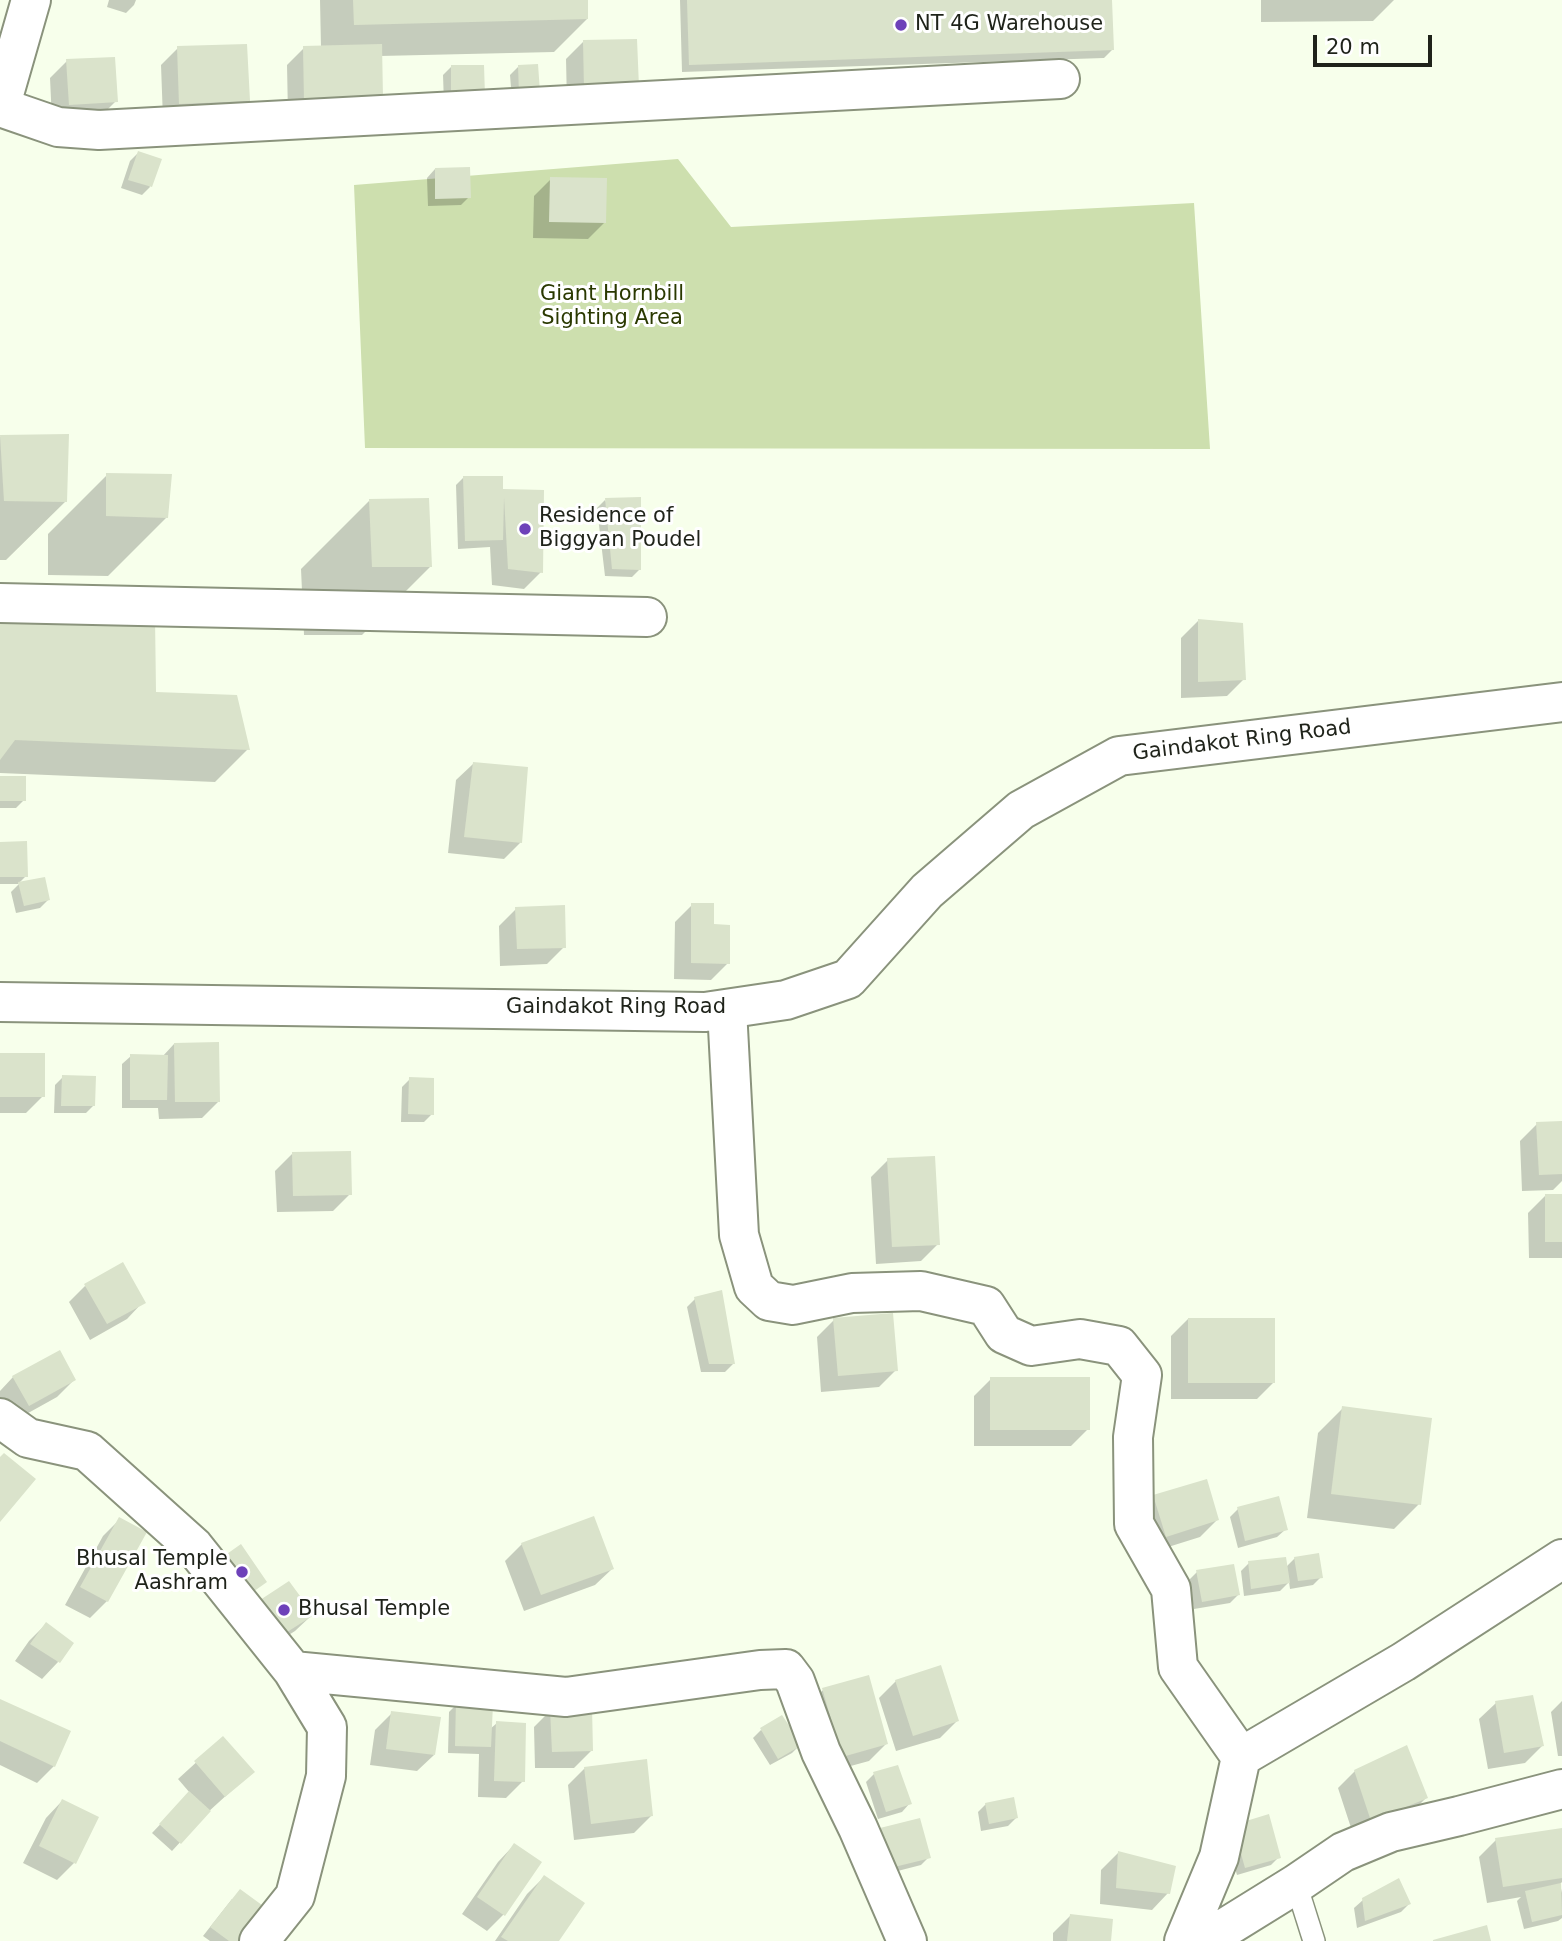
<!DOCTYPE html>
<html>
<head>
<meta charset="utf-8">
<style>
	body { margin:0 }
	#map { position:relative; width:1562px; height:1941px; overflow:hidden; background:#f7ffeb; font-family:"DejaVu Sans",sans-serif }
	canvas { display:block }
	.scale { position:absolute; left:1313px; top:35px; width:119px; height:32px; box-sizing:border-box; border:4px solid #1f231a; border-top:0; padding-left:9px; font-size:21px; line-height:24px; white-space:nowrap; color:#1f231a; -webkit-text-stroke:5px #fff; paint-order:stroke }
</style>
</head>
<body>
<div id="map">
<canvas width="1562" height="1941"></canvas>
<div class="scale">20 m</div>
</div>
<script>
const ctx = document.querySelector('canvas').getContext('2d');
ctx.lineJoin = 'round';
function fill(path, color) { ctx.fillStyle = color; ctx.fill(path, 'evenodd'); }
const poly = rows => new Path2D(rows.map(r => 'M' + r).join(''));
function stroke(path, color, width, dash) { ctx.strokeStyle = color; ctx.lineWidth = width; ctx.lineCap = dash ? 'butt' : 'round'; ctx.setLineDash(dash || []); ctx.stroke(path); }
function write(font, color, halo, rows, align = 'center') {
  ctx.font = font + ' "DejaVu Sans",sans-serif'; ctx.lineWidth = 6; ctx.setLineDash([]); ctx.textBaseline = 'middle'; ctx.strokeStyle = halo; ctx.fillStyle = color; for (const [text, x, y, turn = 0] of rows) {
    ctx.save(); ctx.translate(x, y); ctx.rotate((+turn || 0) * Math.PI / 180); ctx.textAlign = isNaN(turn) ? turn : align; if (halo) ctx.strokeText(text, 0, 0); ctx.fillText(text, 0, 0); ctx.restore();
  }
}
fill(poly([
	[678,159,731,227,1194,203,1210,449,365,448,354,185]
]), '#cddfae');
fill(poly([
	[109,0,136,0,134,5,126,13,107,7],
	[320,0,586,0,587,19,554,52,380,56,288,116,287,65,304,48,321,48],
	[680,0,1110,0,1112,50,1104,58,682,72],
	[1261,0,1394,0,1373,21,1261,22],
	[583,42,637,86,567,104,566,59],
	[178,48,248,101,231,118,163,120,161,65],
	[67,61,116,101,99,118,52,121,50,78],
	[483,66,444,104,443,75,451,67],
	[518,67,538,91,512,100,510,75],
	[138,153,150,187,142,195,121,188,130,161],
	[435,169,469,197,461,205,428,206,427,178],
	[551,179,605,222,588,239,533,238,534,196],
	[67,435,66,501,6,560,0,560,0,437],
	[107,475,167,517,108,576,48,575,48,534],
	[464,477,501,490,541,572,524,589,492,585,490,547,458,549,456,485],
	[605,500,640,569,632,577,605,576,597,508],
	[369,501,430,567,362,635,304,635,301,569],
	[0,612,154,693,248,749,215,782,0,773],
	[1198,621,1244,679,1227,696,1181,698,1181,638],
	[473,764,521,842,504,859,448,853,456,780],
	[0,778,24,800,16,808,0,808],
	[0,843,26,876,18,884,0,884],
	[19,884,48,900,40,908,16,913,11,892],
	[692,905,712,926,728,963,711,980,674,979,675,922],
	[516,909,564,947,547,964,500,966,499,926],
	[174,1044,219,1101,202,1118,159,1119,158,1108,122,1108,122,1064,131,1056,162,1057],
	[0,1055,43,1096,26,1113,0,1113],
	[63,1077,94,1105,86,1113,54,1113,55,1085],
	[410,1079,432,1114,424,1122,401,1122,402,1087],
	[1562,1123,1562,1181,1553,1190,1522,1191,1520,1141,1537,1124],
	[292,1154,350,1194,333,1211,277,1212,275,1171],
	[888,1160,938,1244,921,1261,876,1264,871,1177],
	[1545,1196,1562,1196,1562,1258,1529,1258,1528,1213],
	[85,1286,143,1302,127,1319,90,1340,69,1302],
	[695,1299,733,1364,725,1372,701,1372,687,1307],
	[1188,1319,1273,1383,1257,1399,1171,1399,1171,1336],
	[834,1320,896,1370,879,1387,821,1392,817,1337],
	[13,1377,74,1380,57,1397,12,1422,0,1400,0,1391],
	[991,1379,1088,1429,1071,1446,974,1446,974,1396],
	[1343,1408,1419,1504,1394,1529,1307,1518,1318,1433],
	[1154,1497,1217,1520,1200,1537,1149,1553,1137,1514],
	[1238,1509,1286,1529,1277,1537,1238,1548,1230,1517],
	[120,1519,144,1533,107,1601,90,1618,65,1605,103,1536],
	[522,1544,612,1569,595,1585,524,1611,505,1561],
	[1295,1558,1321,1577,1313,1585,1290,1589,1289,1582,1280,1591,1244,1596,1241,1571,1249,1563,1286,1567],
	[1197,1572,1238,1595,1230,1603,1194,1609,1189,1580],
	[312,1615,295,1631,259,1654,239,1623],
	[46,1624,58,1662,42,1679,15,1661,29,1641],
	[896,1681,957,1721,940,1738,896,1751,879,1698],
	[823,1690,886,1744,869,1761,825,1773,806,1707],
	[0,1701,54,1766,37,1783,0,1765],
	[1562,1701,1562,1756,1558,1756,1551,1712],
	[1496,1703,1542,1746,1525,1763,1488,1769,1479,1719],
	[457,1704,490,1729,497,1723,523,1781,506,1798,478,1797,479,1754,448,1753,449,1712],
	[551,1710,591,1751,574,1768,535,1768,534,1727],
	[392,1713,434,1755,417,1771,370,1765,375,1730],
	[761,1730,800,1745,792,1753,770,1765,753,1738],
	[223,1738,252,1772,207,1813,172,1851,152,1833,190,1793,178,1779],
	[585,1768,651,1816,634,1833,574,1840,568,1785],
	[1355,1771,1426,1798,1409,1815,1354,1837,1338,1788],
	[874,1774,910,1803,902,1812,878,1819,866,1782],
	[62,1801,97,1818,74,1863,57,1880,23,1863,46,1818],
	[986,1804,1016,1818,1008,1826,981,1831,978,1812],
	[881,1830,929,1857,921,1865,882,1875,873,1838],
	[1562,1830,1562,1882,1560,1884,1562,1893,1562,1918,1558,1921,1524,1929,1517,1901,1521,1897,1487,1903,1479,1857,1496,1840],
	[1225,1835,1279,1857,1271,1865,1237,1875],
	[514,1845,504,1914,487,1931,462,1914,498,1862],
	[1118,1853,1168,1893,1152,1910,1100,1904,1101,1870],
	[544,1877,556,1941,495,1941,527,1894],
	[232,1899,238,1941,210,1941,203,1936],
	[1363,1900,1409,1904,1401,1912,1357,1928,1354,1908],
	[1070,1916,1110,1941,1053,1941,1053,1933]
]), '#0003');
fill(poly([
	[353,0,588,0,588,19,354,25],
	[687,0,1112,0,1114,50,689,65],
	[637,39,639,87,584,88,583,40],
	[247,44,250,101,179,104,177,46],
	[382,44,383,98,304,100,303,46],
	[115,57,118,102,69,105,66,59],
	[538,64,540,92,519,93,518,65],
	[451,65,484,65,485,96,451,97],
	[138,151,162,159,152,187,128,180],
	[470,167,471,198,435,199,435,168],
	[550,177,607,178,606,223,549,222],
	[69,434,67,502,4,501,0,435],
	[106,473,172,474,168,518,106,516],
	[463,476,503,476,503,489,544,490,543,573,508,569,504,497,503,540,465,541],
	[641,497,641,570,612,569,605,498],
	[429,498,432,567,372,567,369,499],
	[0,611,155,617,156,692,237,695,250,750,15,740,0,760],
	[1198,619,1243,623,1246,680,1198,682],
	[473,762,528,767,522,843,464,837],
	[0,776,26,776,26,801,0,801],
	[27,841,28,877,0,877,0,842],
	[45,877,50,900,24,906,18,882],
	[691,903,714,903,714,924,730,925,730,964,691,963],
	[565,905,566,948,517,949,515,907],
	[219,1042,220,1102,175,1102,174,1043],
	[0,1053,45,1053,45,1097,0,1097],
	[130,1054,168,1055,167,1100,130,1100],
	[62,1075,96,1076,95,1106,61,1106],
	[409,1077,434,1078,434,1115,408,1114],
	[1562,1121,1562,1174,1539,1175,1536,1122],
	[351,1151,352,1195,293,1196,292,1152],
	[935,1156,940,1245,892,1247,887,1158],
	[1545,1194,1562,1194,1562,1242,1545,1242],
	[123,1262,146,1303,107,1324,84,1284],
	[722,1290,735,1364,709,1364,694,1297],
	[893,1313,898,1371,838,1376,833,1318],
	[1188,1318,1275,1318,1275,1383,1188,1383],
	[60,1350,76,1380,29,1406,12,1376],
	[990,1377,1090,1377,1090,1430,990,1430],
	[1342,1406,1432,1418,1421,1505,1331,1494],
	[4,1453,36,1479,0,1522,0,1457],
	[1207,1479,1219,1520,1166,1537,1153,1495],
	[1279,1496,1288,1530,1245,1541,1237,1507],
	[594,1516,614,1569,541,1595,521,1543],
	[119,1517,147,1532,108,1602,80,1587],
	[241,1544,267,1582,243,1599,217,1561],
	[1319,1553,1323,1578,1298,1581,1294,1557],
	[1286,1557,1290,1583,1251,1589,1248,1561],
	[1234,1564,1240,1595,1202,1602,1196,1570],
	[289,1581,314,1615,276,1639,254,1604],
	[46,1622,74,1643,60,1663,30,1644],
	[941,1665,959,1721,913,1736,895,1680],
	[869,1675,888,1744,842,1757,822,1688],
	[1533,1695,1544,1746,1504,1753,1495,1701],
	[0,1699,71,1731,55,1767,0,1741],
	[456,1702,493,1704,491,1747,455,1746],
	[592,1707,593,1751,552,1752,550,1708],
	[391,1711,441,1717,435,1755,386,1749],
	[782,1715,802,1745,778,1759,760,1728],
	[496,1721,526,1723,525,1782,494,1781],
	[223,1736,255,1772,225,1797,194,1761],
	[1407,1745,1428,1798,1371,1821,1354,1770],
	[647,1759,653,1816,591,1824,584,1767],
	[898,1765,912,1804,886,1812,873,1772],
	[189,1791,211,1811,181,1844,159,1824],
	[1014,1797,1018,1818,989,1824,985,1803],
	[62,1799,99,1817,76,1864,39,1846],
	[1269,1814,1281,1858,1245,1868,1233,1825],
	[920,1818,931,1858,890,1868,880,1828],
	[1562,1828,1562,1878,1503,1887,1495,1838],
	[514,1843,542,1862,505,1916,477,1897],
	[1118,1851,1176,1866,1170,1894,1116,1888],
	[544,1875,585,1903,559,1941,508,1941,501,1937],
	[1399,1878,1411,1904,1365,1921,1362,1898],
	[1561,1883,1562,1915,1532,1922,1525,1891],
	[240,1889,266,1908,240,1941,229,1941,210,1927],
	[1070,1914,1113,1919,1111,1941,1067,1941],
	[1487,1925,1491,1941,1433,1941,1433,1940]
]), '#dae3cb');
const service = poly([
	[1296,1884,1314,1941]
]);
const minor = poly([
	[0,107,58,127,99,130,1060,79],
	[0,108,31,0],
	[0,603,647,617],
	[0,1002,705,1012,786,1000,848,979,927,891,1021,810,1119,756,1562,702],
	[727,1009,739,1235,754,1287,769,1301,793,1305,852,1293,921,1291,986,1306,1004,1334,1031,1346,1080,1339,1119,1346,1142,1375,1133,1437,1134,1524,1171,1589,1178,1667,1241,1757],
	[0,1418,28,1438,87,1451,194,1547,293,1671,327,1727,326,1776,295,1896,259,1941],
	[293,1671,566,1697,760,1670,786,1669,795,1681,821,1752,858,1828,907,1941],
	[1184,1941,1219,1857,1241,1757,1403,1662,1562,1559],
	[1204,1941,1296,1884,1343,1852,1391,1832,1459,1816,1562,1789]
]);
stroke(service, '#8a937c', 24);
stroke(minor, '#8a937c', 42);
stroke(service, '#fff', 21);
stroke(minor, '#fff', 38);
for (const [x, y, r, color] of [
	[901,25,7,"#6d41b9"],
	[525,529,7,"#6d41b9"],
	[242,1572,7,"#6d41b9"],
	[284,1610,7,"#6d41b9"]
]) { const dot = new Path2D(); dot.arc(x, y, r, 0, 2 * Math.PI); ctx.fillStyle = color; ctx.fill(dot); stroke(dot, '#fff', 2.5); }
write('21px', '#1f231a', '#fff', [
	["NT 4G Warehouse",915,25],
	["Residence of",539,517],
	["Biggyan Poudel",539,541],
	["Bhusal Temple",228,1560,"right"],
	["Aashram",228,1584,"right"],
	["Bhusal Temple",298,1610]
], 'left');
write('21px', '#2a3900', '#fff', [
	["Giant Hornbill",612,295],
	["Sighting Area",612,319]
]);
write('21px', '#1f231a', '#fff', [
	["Gaindakot Ring Road",1242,741,-7],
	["Gaindakot Ring Road",616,1008]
]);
</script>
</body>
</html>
